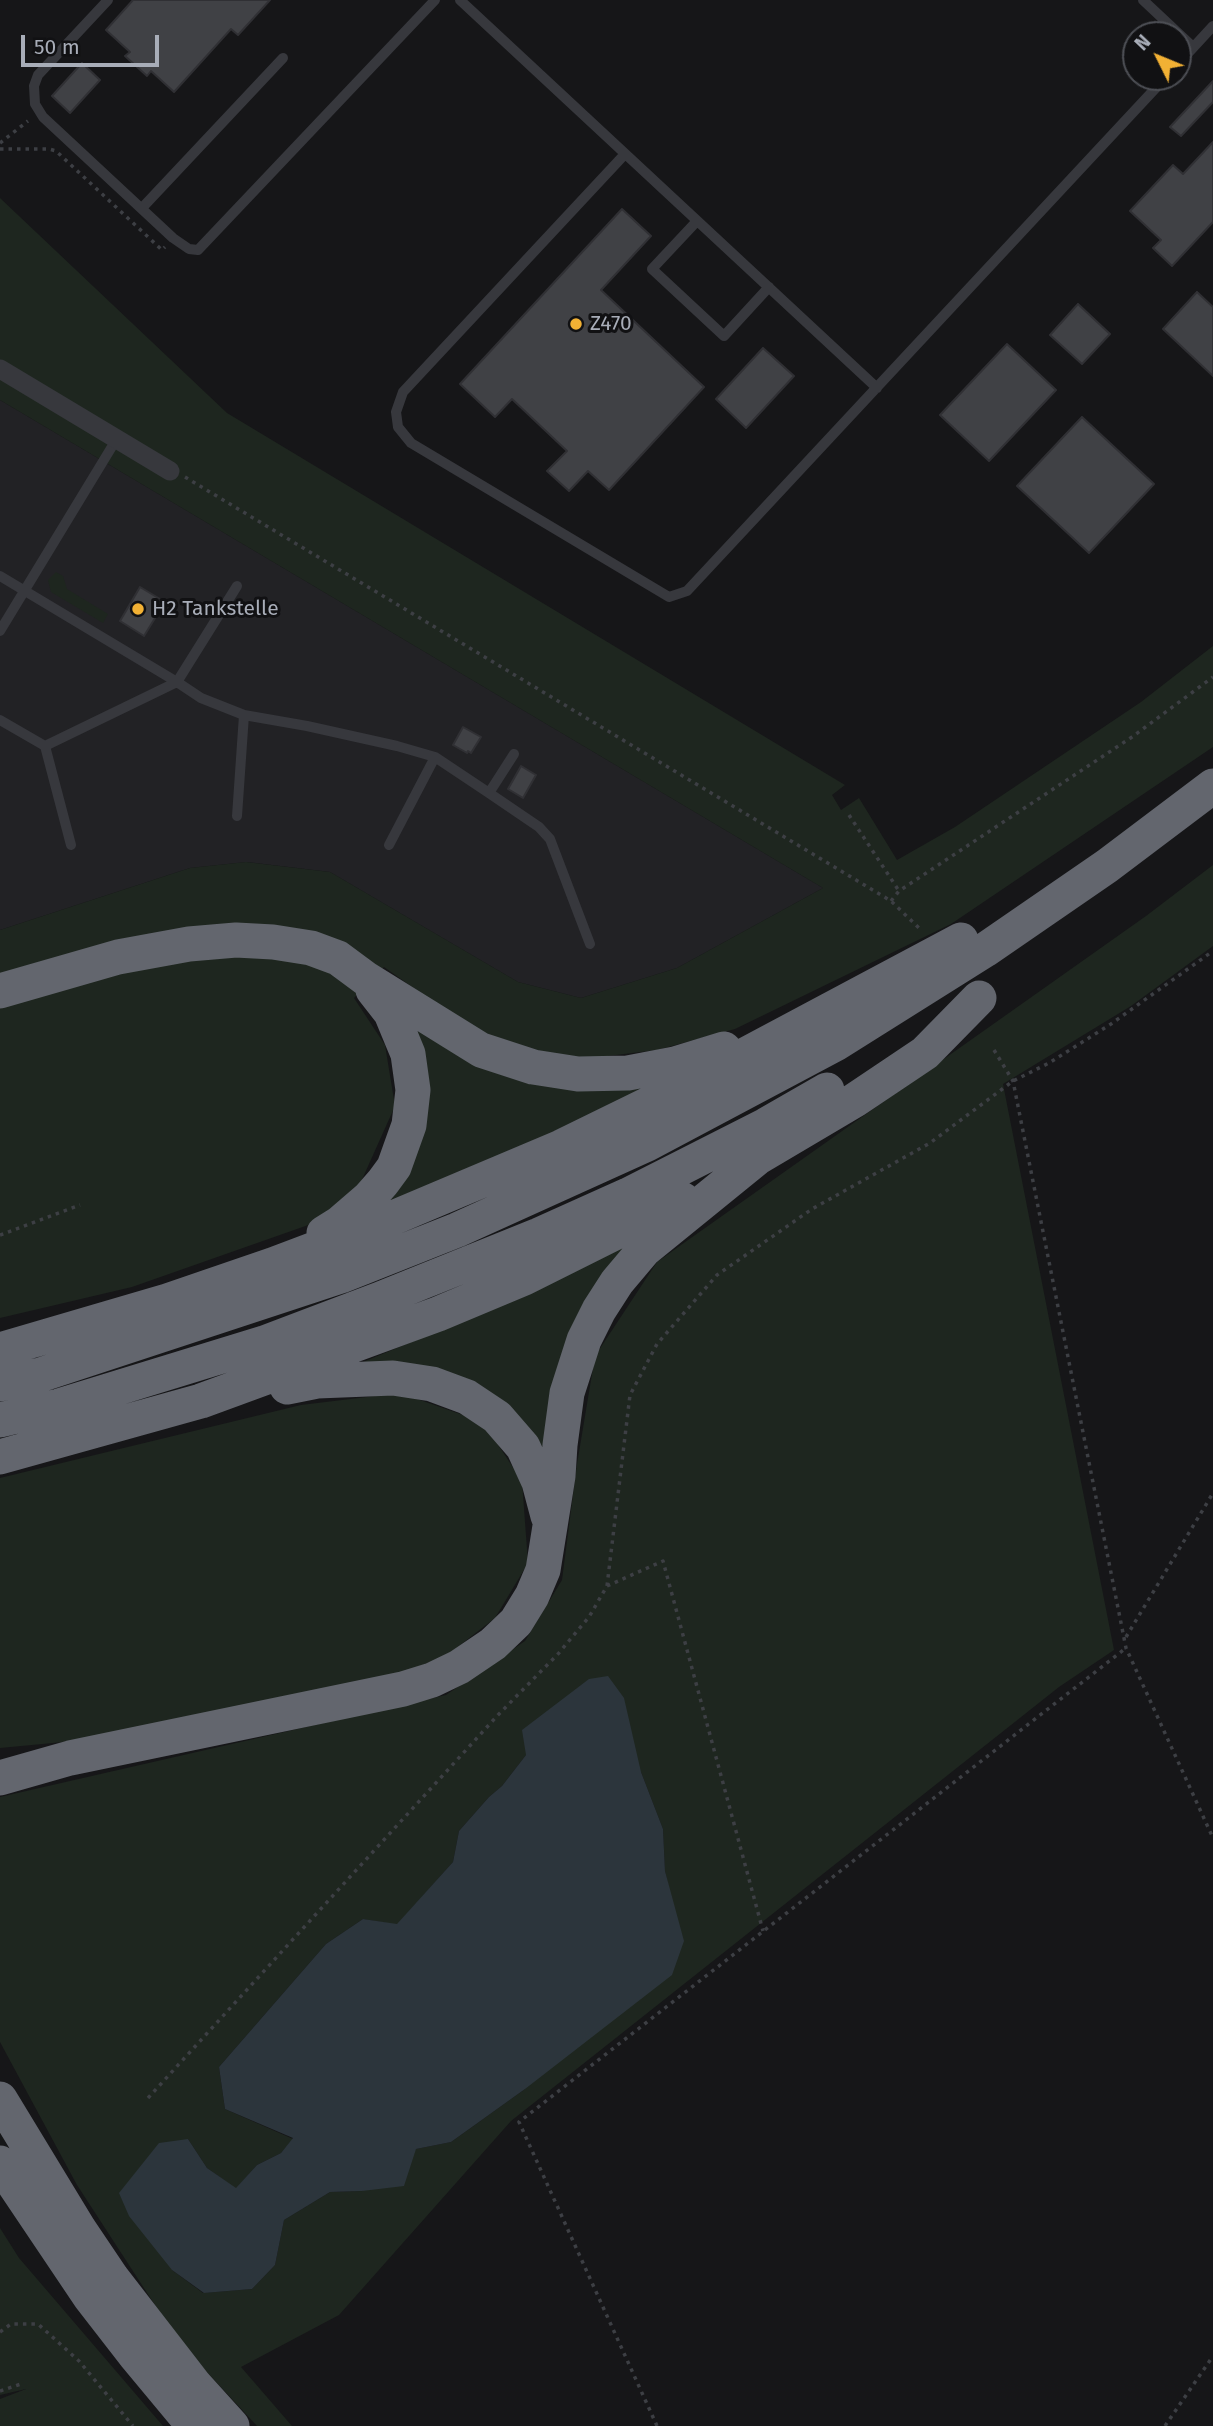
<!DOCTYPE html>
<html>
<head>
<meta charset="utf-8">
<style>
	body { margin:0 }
	#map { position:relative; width:1213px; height:2426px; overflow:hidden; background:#161618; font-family:"Fira Sans",sans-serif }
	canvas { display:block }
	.north { position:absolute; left:1122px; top:21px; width:70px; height:70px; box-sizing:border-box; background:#111113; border:2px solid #4d4f55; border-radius:50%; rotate:313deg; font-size:19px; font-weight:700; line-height:28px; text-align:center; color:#a8adb8 }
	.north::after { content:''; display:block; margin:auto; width:24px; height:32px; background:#f2b134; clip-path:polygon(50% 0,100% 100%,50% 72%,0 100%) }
	.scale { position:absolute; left:21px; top:35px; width:138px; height:32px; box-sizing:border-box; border:4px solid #a8adb8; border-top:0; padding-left:9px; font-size:21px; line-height:24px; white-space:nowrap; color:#a8adb8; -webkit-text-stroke:5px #111113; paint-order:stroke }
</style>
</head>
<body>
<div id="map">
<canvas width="1213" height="2426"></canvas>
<div class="north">N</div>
<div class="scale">50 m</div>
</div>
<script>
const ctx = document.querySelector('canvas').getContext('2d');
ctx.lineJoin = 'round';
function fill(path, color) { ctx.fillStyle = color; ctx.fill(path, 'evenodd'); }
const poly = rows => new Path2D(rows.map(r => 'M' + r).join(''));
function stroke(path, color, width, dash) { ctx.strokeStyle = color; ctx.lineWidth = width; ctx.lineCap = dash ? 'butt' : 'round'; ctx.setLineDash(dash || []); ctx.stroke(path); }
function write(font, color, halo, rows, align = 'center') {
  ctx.font = font + ' "Fira Sans",sans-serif'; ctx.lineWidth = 6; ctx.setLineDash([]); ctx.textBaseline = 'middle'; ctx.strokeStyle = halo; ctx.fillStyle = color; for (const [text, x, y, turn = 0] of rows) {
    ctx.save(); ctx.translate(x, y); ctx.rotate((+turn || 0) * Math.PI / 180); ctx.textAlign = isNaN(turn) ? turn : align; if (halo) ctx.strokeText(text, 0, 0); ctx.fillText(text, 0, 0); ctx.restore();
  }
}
fill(poly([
	[0,400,823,888,677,968,581,998,518,982,330,872,247,862,190,868,0,930]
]), '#222225');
fill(poly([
	[0,198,227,413,845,785,832,795,841,810,859,798,897,860,955,827,1141,702,1213,646,1213,747,951,924,735,1029,657,1050,575,1060,525,1049,470,1028,384,967,354,998,385,1045,395,1106,360,1184,314,1223,132,1287,0,1318,0,930,190,868,246,862,330,872,518,982,581,998,677,968,823,888,0,400],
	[56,572,63,576,67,589,108,614,103,623,51,592,48,580],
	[1213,865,1213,946,1131,1006,1003,1084,1114,1650,1059,1687,511,2121,339,2315,241,2367,292,2426,257,2426,179,2342,77,2185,0,2042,0,1797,446,1695,525,1641,562,1580,577,1464,595,1356,657,1262,1146,916],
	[526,1755,641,1772,663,1829,665,1871,669,1888,525,2089,451,2142,416,2149,362,2191,330,2192,284,2220,275,2265,252,2289,203,2293,172,2270,188,2139,207,2168,236,2189,257,2165,281,2153,293,2139,225,2109,219,2067,326,1944,363,1919,397,1925,453,1862,459,1831,489,1797,502,1786],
	[408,1028,657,1084,538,1142,390,1204],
	[635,1241,552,1455,528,1440,363,1362,450,1326],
	[400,1393,483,1422,522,1481,528,1563,495,1618,446,1656,378,1682,74,1741,0,1748,0,1478,301,1405],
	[0,2228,19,2258,163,2426,0,2426,0,2399,26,2389,0,2395]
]), '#1e261f');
fill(poly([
	[608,1676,624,1698,641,1772,663,1829,665,1871,684,1941,672,1975,525,2089,451,2142,416,2149,404,2186,362,2191,330,2192,284,2220,275,2265,252,2289,204,2293,172,2270,129,2216,119,2193,159,2143,188,2139,207,2168,236,2188,257,2165,281,2153,293,2138,225,2109,219,2067,326,1944,363,1919,397,1924,453,1862,459,1831,489,1797,502,1786,526,1755,522,1730,589,1679]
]), '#2c353c');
const building = poly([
	[133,0,270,0,238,35,231,29,174,92,151,71,147,76,125,56,130,52,106,30,133,0],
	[82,63,100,80,70,113,52,96,82,63],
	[1213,81,1213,102,1181,136,1170,127,1213,81],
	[1213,142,1213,222,1172,266,1153,248,1161,240,1130,211,1173,165,1183,174,1213,142],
	[622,209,651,236,601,290,704,387,609,490,588,471,569,491,547,471,567,451,512,399,495,417,460,384,622,209],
	[1197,292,1213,307,1213,376,1163,329,1197,292],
	[1078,304,1110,334,1082,364,1050,335,1078,304],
	[1007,344,1056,390,989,461,940,415,1007,344],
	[763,348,794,376,746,428,716,399,763,348],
	[1082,417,1154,484,1089,553,1017,486,1082,417],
	[140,587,165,602,144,636,120,621,140,587],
	[463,727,481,737,471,753,468,751,467,753,453,745,463,727],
	[521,766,536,775,523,798,508,789,521,766]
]);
fill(building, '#404145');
stroke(building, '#303034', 2);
stroke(poly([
	[0,143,28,121],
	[0,149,49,149,56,151,162,250,165,247],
	[185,477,891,901,919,928],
	[849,815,899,891],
	[891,901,899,891,1132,737,1213,677],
	[994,1050,1013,1081,1126,1648,1213,1838],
	[0,1235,80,1205],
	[607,1586,663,1561,763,1931],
	[1126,1637,1213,1493],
	[148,2098,498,1715,558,1654,589,1617,607,1586,630,1395,657,1344,717,1275,812,1209,930,1143,1013,1081,1049,1063,1111,1024,1213,951],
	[0,2332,11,2324,38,2324,79,2361,133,2426],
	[0,2391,24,2383],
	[657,2426,519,2122,1126,1648],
	[1165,2426,1213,2356]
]), '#3d3f44', 3.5, [3.5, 5]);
stroke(poly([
	[108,0,38,75,34,86,35,104,43,117,173,238,189,249,198,250,435,0],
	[460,0,877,388],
	[1143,0,1193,47],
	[1178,64,1213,26],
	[625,154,403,392,396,412,398,427,411,443,669,597,687,591,1166,77],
	[142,208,283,58],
	[697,221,652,269,724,336,769,287],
	[0,576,177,682,237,586],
	[0,631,116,440],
	[0,720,45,746,177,682,201,698,244,715,307,726,397,746,435,757,489,793,514,754],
	[45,746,71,845],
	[489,793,539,827,550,839,590,944],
	[237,816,244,715],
	[389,845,435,757]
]), '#37383d', 10);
stroke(poly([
	[0,369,170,471]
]), '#37383d', 19);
stroke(poly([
	[0,991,118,957,189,944,236,940,273,942,311,948,338,958,365,978,481,1050,533,1067,578,1074,628,1073,675,1064,724,1049],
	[735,1171,855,1100,925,1053,979,998],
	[324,1233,340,1223,369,1198,383,1182,394,1167,409,1125,413,1090,408,1054,391,1013,373,990],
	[0,1350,167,1301,272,1265,362,1231,561,1147,702,1078,961,940],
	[0,1384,40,1375,341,1276,457,1230,647,1144,837,1043,985,950,1107,866,1213,786],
	[287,1387,317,1381,393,1378,432,1384,467,1397,497,1417,523,1447,539,1482,548,1516],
	[0,1420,59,1406,264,1343,380,1299,539,1235,628,1195,766,1125,827,1090],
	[0,1457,201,1401,438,1314,524,1278,682,1199],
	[0,1778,70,1758,403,1689,432,1680,459,1667,493,1644,516,1622,532,1596,543,1570,558,1476,560,1445,567,1393,584,1340,599,1310,617,1282,644,1250,756,1159],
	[0,2099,79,2229,112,2278,194,2384,232,2426],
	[0,2163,90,2297,135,2355,194,2426]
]), '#63666e', 35);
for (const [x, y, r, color] of [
	[576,324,7,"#f2b134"],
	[138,609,7,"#f2b134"]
]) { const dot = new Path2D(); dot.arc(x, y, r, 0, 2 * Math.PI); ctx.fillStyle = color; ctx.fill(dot); stroke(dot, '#111113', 2.5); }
write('21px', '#a8adb8', '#111113', [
	["Z470",590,324],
	["H2 Tankstelle",152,609]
], 'left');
</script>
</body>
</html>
